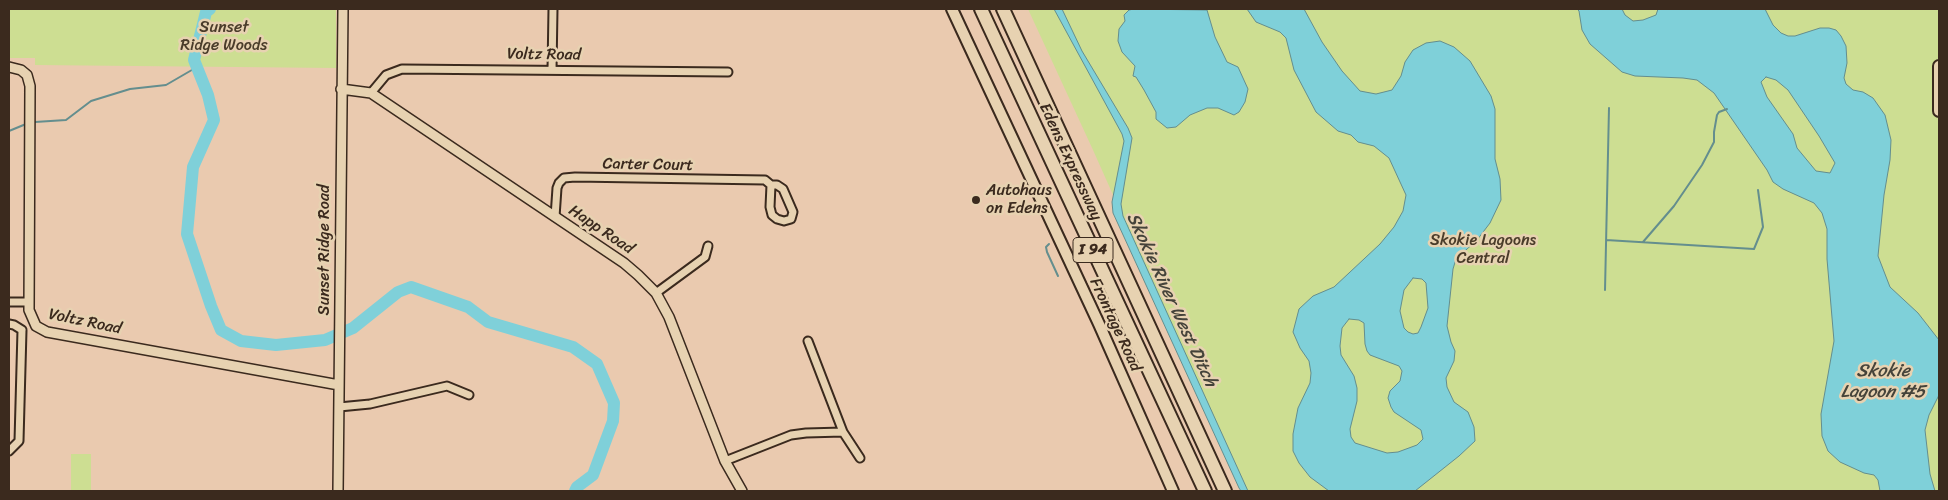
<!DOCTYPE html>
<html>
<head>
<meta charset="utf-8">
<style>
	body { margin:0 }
	#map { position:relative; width:1948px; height:500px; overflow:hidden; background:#eacaaf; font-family:Sriracha,sans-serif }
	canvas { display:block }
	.frame { position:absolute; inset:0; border:10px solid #3b2a1e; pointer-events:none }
</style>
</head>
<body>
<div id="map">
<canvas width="1948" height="500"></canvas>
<div class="frame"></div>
</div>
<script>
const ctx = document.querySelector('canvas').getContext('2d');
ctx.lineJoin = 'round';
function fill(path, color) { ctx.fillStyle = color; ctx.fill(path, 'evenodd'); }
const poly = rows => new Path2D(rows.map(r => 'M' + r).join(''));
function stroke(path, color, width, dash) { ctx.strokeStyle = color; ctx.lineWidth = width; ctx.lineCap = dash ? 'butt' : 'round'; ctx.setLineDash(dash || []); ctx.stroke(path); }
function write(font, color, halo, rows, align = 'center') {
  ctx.font = font + ' Sriracha,sans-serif'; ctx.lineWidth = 5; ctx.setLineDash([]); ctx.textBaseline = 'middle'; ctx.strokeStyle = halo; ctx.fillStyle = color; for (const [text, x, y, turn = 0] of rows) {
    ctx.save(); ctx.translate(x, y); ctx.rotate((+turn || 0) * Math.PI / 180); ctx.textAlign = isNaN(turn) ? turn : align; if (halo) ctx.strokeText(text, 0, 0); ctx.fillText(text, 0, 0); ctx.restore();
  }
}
fill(poly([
	[9,9,336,9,336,68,35,65,35,58,9,58],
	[1028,9,1939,9,1939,491,1245,491,1093,150],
	[71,454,91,454,91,491,71,491]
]), '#cdde92');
const water = poly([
	[1054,9,1062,9,1082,51,1128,128,1132,138,1121,204,1123,216,1248,491,1241,491,1239,488,1113,213,1112,202,1124,141,1122,134,1054,9],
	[1134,9,1207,10,1215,37,1227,62,1238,67,1248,89,1245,102,1239,112,1234,115,1218,108,1207,108,1190,115,1176,127,1167,128,1156,119,1156,112,1144,90,1136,77,1133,76,1135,66,1122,52,1118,41,1119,29,1125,21,1124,15,1129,10,1134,9],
	[1247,9,1304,9,1322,42,1342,71,1360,91,1376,94,1392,90,1401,76,1405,62,1413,50,1426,43,1440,41,1454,47,1470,61,1491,96,1495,109,1495,159,1500,179,1501,200,1490,223,1477,240,1456,259,1453,269,1447,326,1451,342,1455,351,1454,361,1446,378,1447,387,1454,402,1468,412,1474,427,1475,441,1459,456,1415,491,1329,491,1310,477,1299,463,1293,451,1293,434,1298,408,1310,383,1311,373,1309,361,1300,348,1293,332,1299,309,1313,296,1334,287,1380,244,1394,227,1403,211,1406,195,1389,158,1374,146,1358,142,1351,135,1338,131,1316,112,1294,70,1286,38,1280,32,1256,22,1247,9],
	[1413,278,1422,279,1426,283,1428,308,1421,327,1418,333,1413,334,1408,332,1404,328,1400,311,1404,290,1413,278],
	[1349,319,1359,320,1364,323,1365,344,1367,351,1370,355,1399,366,1402,371,1400,381,1390,391,1388,398,1391,407,1394,412,1421,430,1423,439,1417,445,1398,452,1387,453,1355,443,1351,437,1350,429,1357,401,1357,388,1354,376,1341,355,1340,346,1342,328,1349,319],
	[1577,9,1622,9,1625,15,1633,21,1643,20,1656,15,1658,9,1765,9,1773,25,1781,33,1788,36,1795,36,1820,28,1829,28,1836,30,1841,36,1846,46,1847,63,1844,78,1846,84,1853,90,1863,92,1873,98,1885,115,1891,140,1890,160,1884,195,1878,256,1890,287,1918,313,1939,340,1939,395,1929,415,1925,430,1930,474,1935,491,1880,491,1878,480,1874,475,1864,473,1840,462,1828,451,1822,436,1821,414,1834,341,1827,259,1827,229,1822,213,1814,203,1783,189,1773,182,1767,170,1714,93,1697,80,1683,78,1635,76,1622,72,1590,44,1582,30,1579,11,1577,9],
	[1766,77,1776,80,1788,90,1819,136,1835,163,1830,173,1816,171,1797,148,1793,134,1767,97,1761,82,1766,77]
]);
fill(water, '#7fd0d9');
stroke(water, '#648e8e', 1);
stroke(poly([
	[35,122,66,120,91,101,130,89,166,85,197,67],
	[9,131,26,124],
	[1606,240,1754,249,1763,227,1758,190],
	[1643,242,1674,206,1702,165,1714,142,1714,132,1717,115,1719,112,1727,109],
	[1049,244,1046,247,1047,252,1058,276],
	[1605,290,1609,108]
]), '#648e8e', 2);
stroke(poly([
	[210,9,206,12,194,60,208,95,214,120,193,167,187,234,211,306,221,330,241,341,276,345,325,340,353,328,398,292,411,287,468,307,488,322,573,347,597,364,614,403,613,421,593,475,577,487,575,491]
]), '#7fd0d9', 12);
const minor = poly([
	[552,70,553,9],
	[371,93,386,75,402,69,728,72],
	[555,217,557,188,559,183,564,178,575,177,765,180,771,185,777,185,783,189,793,212,791,219,784,221,777,219,772,215,770,207,771,185],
	[656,293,705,257,708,246],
	[9,302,29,302],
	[9,324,14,325,22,330],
	[808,341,843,432,860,458],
	[339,407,370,404,447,386,469,395],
	[9,451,19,441,22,330],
	[725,461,791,435,806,433,843,432]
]);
const tertiary = poly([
	[9,67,21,70,27,75,30,86,29,310,36,326,47,332,339,385],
	[341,89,371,93,624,263,638,275,656,293,669,317,725,461,742,491],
	[338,491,343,9]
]);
const secondary = poly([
	[952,9,1099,324,1173,491],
	[1939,66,1939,111]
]);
const motorway = poly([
	[981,9,1205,491],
	[1003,9,1225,491]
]);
stroke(minor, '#3b2a1e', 11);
stroke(tertiary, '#3b2a1e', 12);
stroke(secondary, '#3b2a1e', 14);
stroke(motorway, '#3b2a1e', 16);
stroke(minor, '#e7d2b1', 7);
stroke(tertiary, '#e7d2b1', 9);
stroke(secondary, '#e7d2b1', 10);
stroke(motorway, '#e7d2b1', 12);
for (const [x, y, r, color] of [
	[976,200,5,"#3b2a1e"]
]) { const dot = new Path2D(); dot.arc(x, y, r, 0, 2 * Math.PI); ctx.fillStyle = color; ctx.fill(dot); stroke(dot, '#e7d2b1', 2); }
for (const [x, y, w] of [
	[1093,250,40]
]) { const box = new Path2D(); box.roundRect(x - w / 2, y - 12.5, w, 25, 4); ctx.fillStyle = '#e7d2b1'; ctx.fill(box); stroke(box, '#3b2a1e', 1); }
write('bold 15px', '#3b2a1e', null, [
	["I 94",1093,250]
]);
write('16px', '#4a3c2a', '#e7d2b1', [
	["Sunset",224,28],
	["Ridge Woods",224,46],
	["Skokie Lagoons",1483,241],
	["Central",1483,259]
]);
write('16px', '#3b2a1e', '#e7d2b1', [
	["Voltz Road",544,55,1],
	["Edens Expressway",1070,162,65],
	["Carter Court",648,165,1],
	["Happ Road",601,230,34],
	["Sunset Ridge Road",325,250,-90],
	["Voltz Road",85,322,12],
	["Frontage Road",1115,325,65]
]);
write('16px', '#3b2a1e', '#e7d2b1', [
	["Autohaus",986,191],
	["on Edens",986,209]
], 'left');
write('italic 18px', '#45433a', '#e7d2b1', [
	["Skokie River West Ditch",1171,300,65],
	["Skokie",1883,371],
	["Lagoon #5",1883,392]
]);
</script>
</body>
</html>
